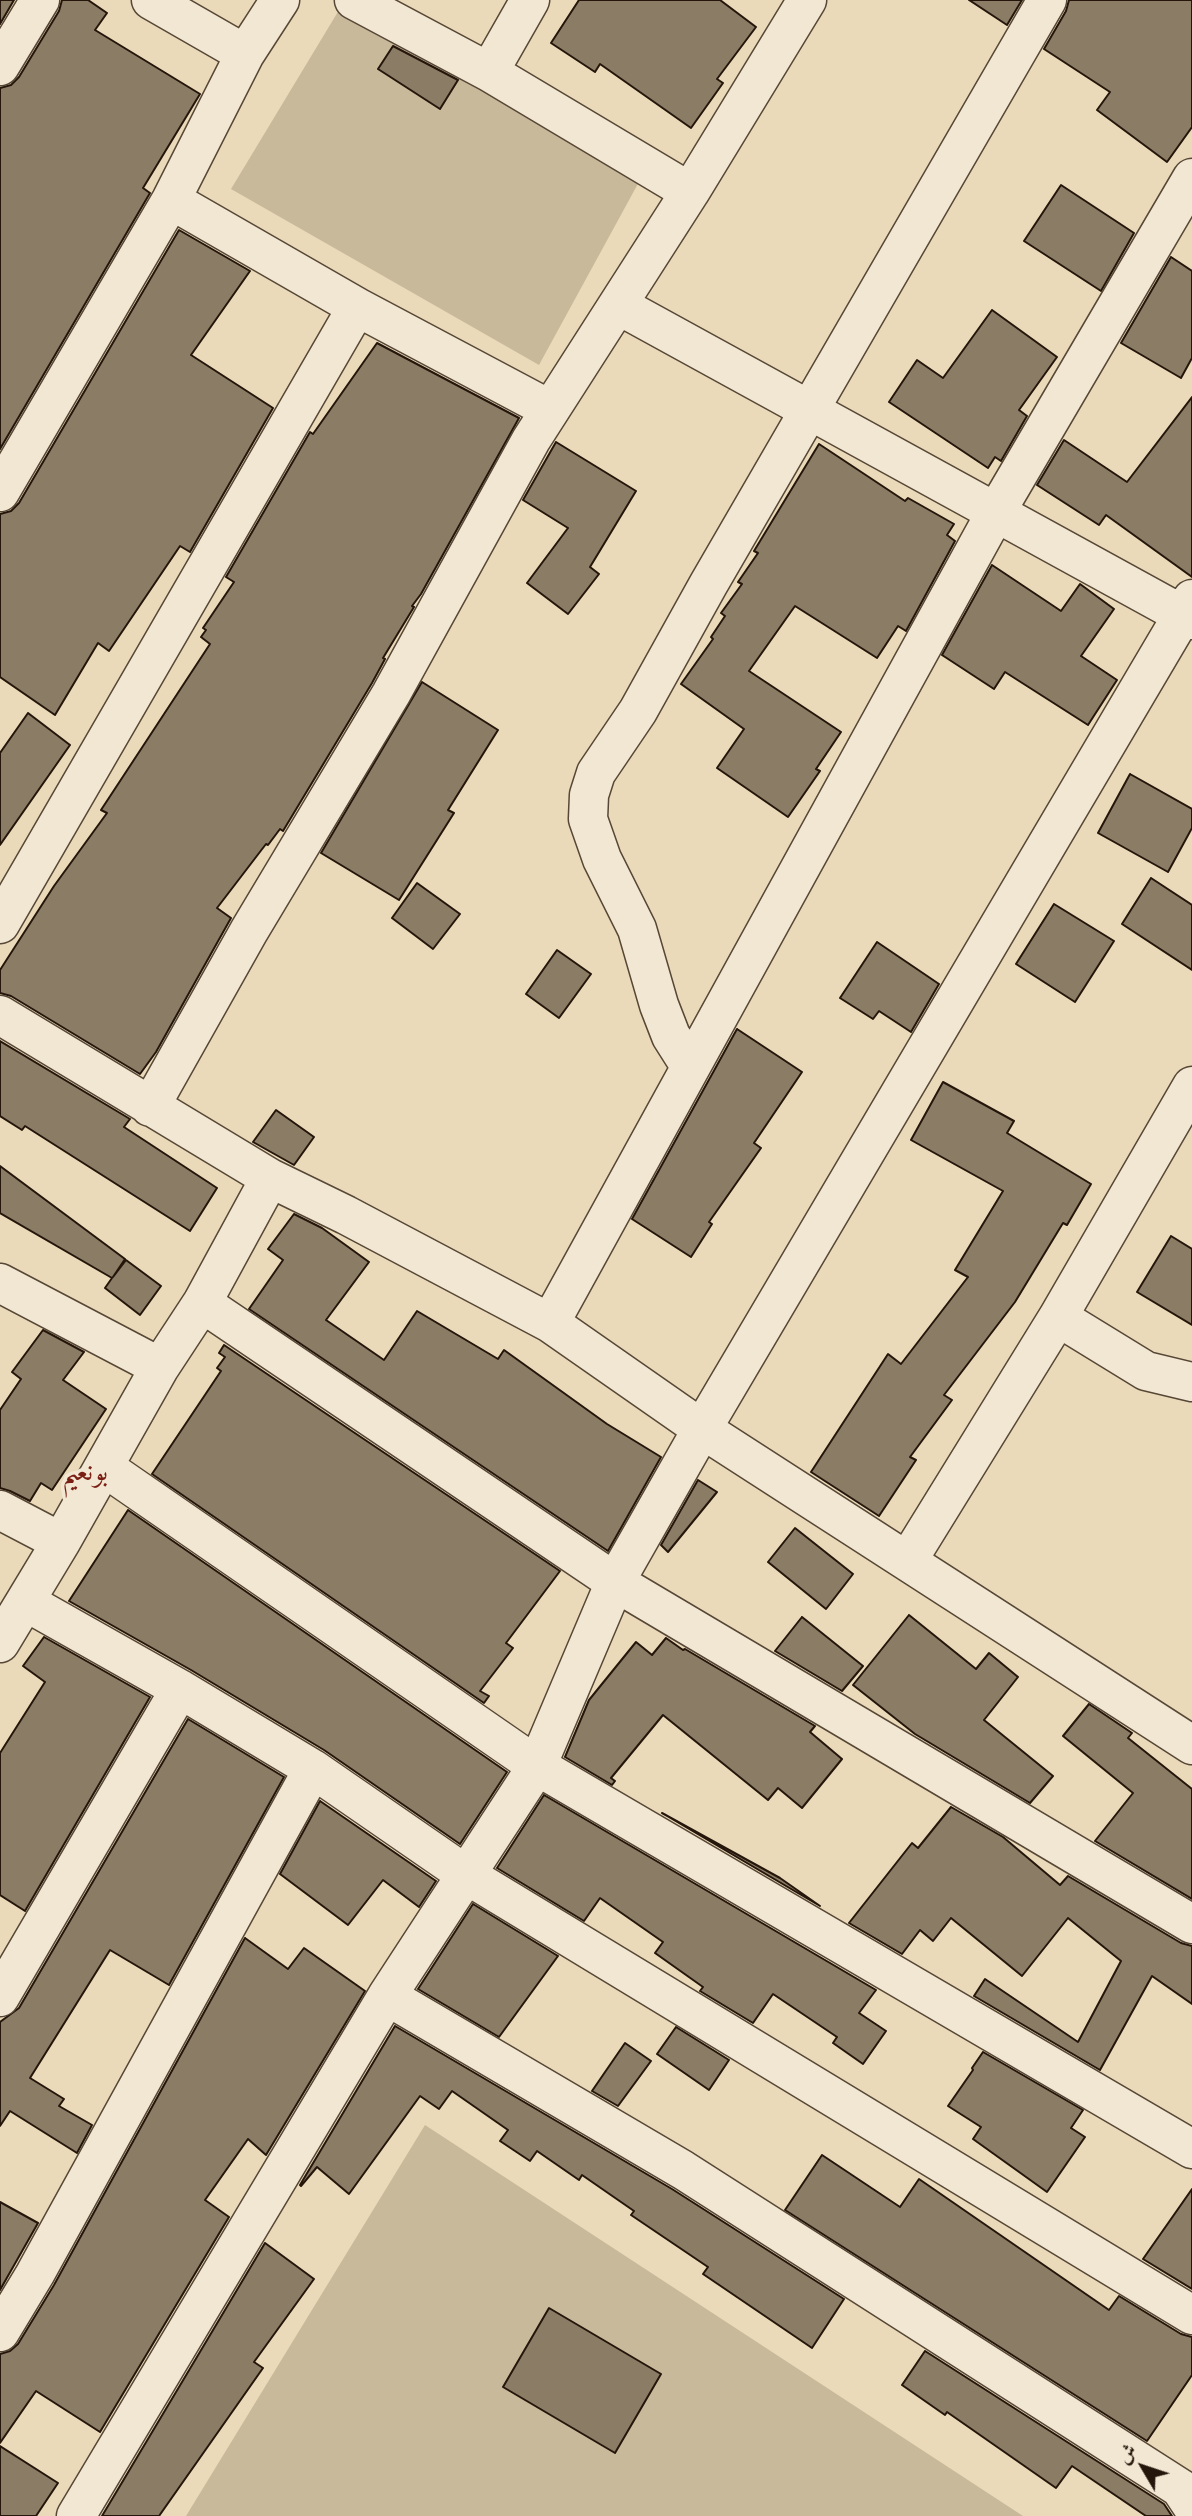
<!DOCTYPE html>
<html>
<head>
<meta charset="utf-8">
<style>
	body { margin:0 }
	#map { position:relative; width:1192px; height:2516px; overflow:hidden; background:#ebdab9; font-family:Alegreya,Amiri,serif }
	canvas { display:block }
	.north { position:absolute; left:1108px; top:2432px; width:70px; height:70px; -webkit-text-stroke:5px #f2e7d2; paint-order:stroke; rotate:309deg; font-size:19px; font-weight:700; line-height:28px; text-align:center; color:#24160b }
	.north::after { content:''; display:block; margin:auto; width:24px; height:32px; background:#24160b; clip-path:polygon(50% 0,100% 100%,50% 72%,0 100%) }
</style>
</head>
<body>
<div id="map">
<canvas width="1192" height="2516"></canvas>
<div class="north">ش</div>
</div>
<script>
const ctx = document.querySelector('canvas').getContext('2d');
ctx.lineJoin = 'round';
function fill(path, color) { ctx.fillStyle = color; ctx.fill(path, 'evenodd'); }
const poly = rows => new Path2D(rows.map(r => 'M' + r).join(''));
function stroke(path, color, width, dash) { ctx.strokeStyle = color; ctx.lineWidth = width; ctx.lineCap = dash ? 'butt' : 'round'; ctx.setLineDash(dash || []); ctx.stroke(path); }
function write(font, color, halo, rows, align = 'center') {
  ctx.font = font + ' Alegreya,Amiri,serif'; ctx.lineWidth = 7; ctx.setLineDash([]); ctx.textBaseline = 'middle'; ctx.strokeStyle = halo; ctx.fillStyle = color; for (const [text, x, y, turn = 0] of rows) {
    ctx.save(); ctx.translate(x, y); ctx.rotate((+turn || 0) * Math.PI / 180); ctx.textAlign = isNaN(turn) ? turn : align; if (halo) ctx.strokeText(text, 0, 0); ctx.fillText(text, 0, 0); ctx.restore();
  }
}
fill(poly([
	[339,10,640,180,539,365,231,189],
	[425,2125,1023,2516,186,2516]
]), '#c9b99b');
const building = poly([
	[0,0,14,0,0,24,0,0],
	[62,0,88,0,107,13,95,30,200,94,143,188,150,193,0,449,0,88,11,85,19,77,59,11,62,0],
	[579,0,720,0,756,27,717,79,723,83,691,128,600,64,595,72,551,43,579,0],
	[969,0,1022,0,1007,25,969,0],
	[1069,0,1192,0,1192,127,1167,162,1097,110,1110,92,1044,49,1066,11,1069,0],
	[393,46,458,80,440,109,378,69,393,46],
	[1061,185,1134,233,1101,291,1024,241,1061,185],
	[179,230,250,271,191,355,273,408,190,552,180,546,109,651,98,643,55,715,0,677,0,514,11,511,19,503,179,230],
	[1171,257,1192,271,1192,358,1181,378,1121,343,1171,257],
	[992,310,1057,357,1019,410,1027,416,1001,461,995,457,988,468,889,402,917,360,943,378,992,310],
	[377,343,519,418,421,594,412,606,414,607,383,658,385,659,372,683,283,831,280,829,268,845,266,844,217,908,231,918,156,1052,140,1074,11,996,0,993,0,970,54,886,107,813,101,810,210,644,201,637,206,630,203,628,234,582,226,577,310,432,313,434,377,343],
	[1192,397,1192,577,1106,515,1099,525,1037,485,1064,440,1127,482,1192,397],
	[556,442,636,491,590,567,599,574,568,614,527,583,568,528,523,500,556,442],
	[819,444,905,501,908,498,954,524,947,535,955,541,906,631,898,626,877,658,795,606,749,671,841,732,816,769,820,771,788,817,717,768,744,729,681,684,713,639,711,637,725,616,721,613,742,584,738,582,758,553,754,551,819,444],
	[992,565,1061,611,1080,584,1114,609,1081,656,1117,680,1088,725,1005,672,994,689,942,655,992,565],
	[422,682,498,730,448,810,454,813,399,900,321,853,422,682],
	[28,713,70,745,0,845,0,753,28,713],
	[1130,774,1192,809,1192,828,1168,872,1098,833,1130,774],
	[1151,878,1192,905,1192,970,1122,924,1151,878],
	[417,883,460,914,433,949,392,918,417,883],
	[1054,904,1114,941,1075,1002,1016,964,1054,904],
	[877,942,939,984,911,1032,879,1011,873,1019,840,998,877,942],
	[557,950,591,974,559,1018,526,994,557,950],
	[737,1029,802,1072,754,1143,761,1148,709,1222,712,1224,691,1257,632,1219,737,1029],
	[0,1041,130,1119,124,1127,217,1188,190,1231,25,1126,22,1130,0,1116,0,1041],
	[943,1082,1014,1121,1007,1133,1091,1184,1067,1225,1063,1223,1015,1302,944,1395,952,1400,910,1457,916,1460,879,1516,811,1472,888,1354,901,1364,968,1277,955,1270,1003,1191,911,1140,943,1082],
	[276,1110,314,1137,294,1165,253,1142,276,1110],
	[0,1166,125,1259,113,1277,126,1260,161,1286,140,1315,105,1288,112,1278,0,1213,0,1166],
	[294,1214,322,1228,369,1262,326,1320,384,1360,417,1311,498,1359,504,1350,607,1424,661,1457,608,1551,249,1309,283,1260,268,1249,294,1214],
	[1171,1236,1192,1249,1192,1325,1137,1292,1171,1236],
	[43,1330,84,1352,63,1380,106,1409,52,1490,41,1483,30,1501,10,1491,0,1488,0,1410,21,1379,12,1372,43,1330],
	[224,1345,560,1571,506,1643,513,1648,480,1691,489,1696,484,1703,152,1474,221,1371,217,1368,225,1357,219,1353,224,1345],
	[698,1480,717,1492,668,1552,661,1545,698,1480],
	[128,1510,507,1772,460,1844,324,1750,191,1670,69,1601,128,1510],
	[795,1528,853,1574,826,1609,768,1562,795,1528],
	[909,1615,976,1669,989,1653,1018,1677,984,1720,1053,1776,1030,1803,915,1734,853,1685,909,1615],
	[802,1617,863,1666,842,1691,775,1651,802,1617],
	[44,1637,150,1697,25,1911,0,1895,0,1753,45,1682,23,1666,44,1637],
	[666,1638,683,1650,685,1649,815,1726,810,1732,842,1759,802,1808,778,1788,768,1800,663,1715,611,1778,615,1781,612,1785,565,1757,589,1700,636,1642,652,1655,666,1638],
	[1089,1704,1132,1733,1128,1738,1192,1789,1192,1899,1095,1841,1133,1793,1063,1736,1089,1704],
	[188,1719,284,1777,169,1985,110,1950,30,2078,64,2099,59,2106,92,2125,77,2153,10,2111,0,2126,0,2022,19,2008,188,1719],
	[544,1795,876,1990,859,2013,886,2031,863,2064,833,2043,837,2037,773,1994,753,2023,700,1991,703,1987,655,1953,663,1942,600,1898,584,1921,497,1868,544,1795],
	[320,1801,436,1881,419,1907,383,1880,348,1925,280,1874,320,1801],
	[951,1807,1003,1837,1060,1885,1068,1876,1181,1943,1192,1946,1192,2004,1152,1976,1100,2070,974,1996,985,1979,1078,2042,1121,1961,1068,1918,1022,1976,951,1918,933,1941,920,1930,902,1954,849,1923,912,1843,918,1848,951,1807],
	[662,1813,780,1878,820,1906,662,1813],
	[473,1904,558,1956,499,2037,418,1989,473,1904],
	[245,1938,288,1969,304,1948,365,1991,266,2155,248,2139,205,2200,229,2217,100,2432,36,2391,0,2443,0,2354,10,2351,18,2344,54,2285,245,1938],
	[395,2026,672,2189,844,2299,812,2348,703,2274,708,2267,631,2215,634,2211,582,2175,579,2180,537,2151,530,2161,500,2141,508,2130,452,2091,439,2109,420,2096,349,2194,317,2167,301,2186,300,2185,395,2026],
	[676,2027,729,2060,709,2090,657,2054,676,2027],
	[625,2043,651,2061,618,2106,592,2091,625,2043],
	[983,2052,1083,2110,1071,2128,1085,2137,1047,2192,973,2139,981,2127,948,2106,973,2070,972,2068,983,2052],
	[822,2155,900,2207,919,2179,1109,2310,1119,2296,1181,2334,1192,2337,1192,2375,1147,2441,785,2210,822,2155],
	[1192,2189,1192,2289,1143,2259,1192,2189],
	[0,2202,38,2223,0,2290,0,2202],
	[265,2243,314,2279,254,2362,263,2368,159,2516,102,2516,265,2243],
	[549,2308,661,2374,615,2453,503,2387,549,2308],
	[925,2351,1164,2504,1172,2516,1146,2516,1072,2466,1056,2488,947,2412,945,2415,902,2385,925,2351],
	[0,2446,58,2483,36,2516,0,2516,0,2446]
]);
fill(building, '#8b7c65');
stroke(building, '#24160b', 2);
const street = poly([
	[151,0,245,54],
	[354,0,489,72,690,192],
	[0,66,40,0],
	[489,72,530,0],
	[171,200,357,307,549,409],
	[618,305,1192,620],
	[0,492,171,200,245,54,280,0],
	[0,924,357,307],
	[0,1015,270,1178,346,1215,550,1323,702,1429,1192,1745],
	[690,1066,671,1036,659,1005,637,929,602,859,588,819,589,795,596,773,638,711,708,585,1047,0],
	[150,1107,249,931,391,694,531,440,690,192,807,0],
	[0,1283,160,1367],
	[202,1303,615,1582,1192,1924],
	[1058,1317,1146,1371,1192,1382],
	[550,1323,996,512,1192,178],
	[104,1467,537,1766,1192,2149],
	[0,1510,61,1542],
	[908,1560,1058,1317,1192,1086],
	[26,1602,180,1689,313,1769,465,1874,1192,2315],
	[0,1643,61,1542,160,1367,202,1303,270,1178],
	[387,1996,683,2170,1180,2488,1192,2506],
	[0,1997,180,1689],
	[0,2332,35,2274,313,1769],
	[76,2516,387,1996,537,1766,615,1582,702,1429,1192,599]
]);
stroke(street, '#564736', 41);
stroke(street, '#f2e7d2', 38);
write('28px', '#7a1f14', '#f2e7d2', [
	["بونعيم",85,1473]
]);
</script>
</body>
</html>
